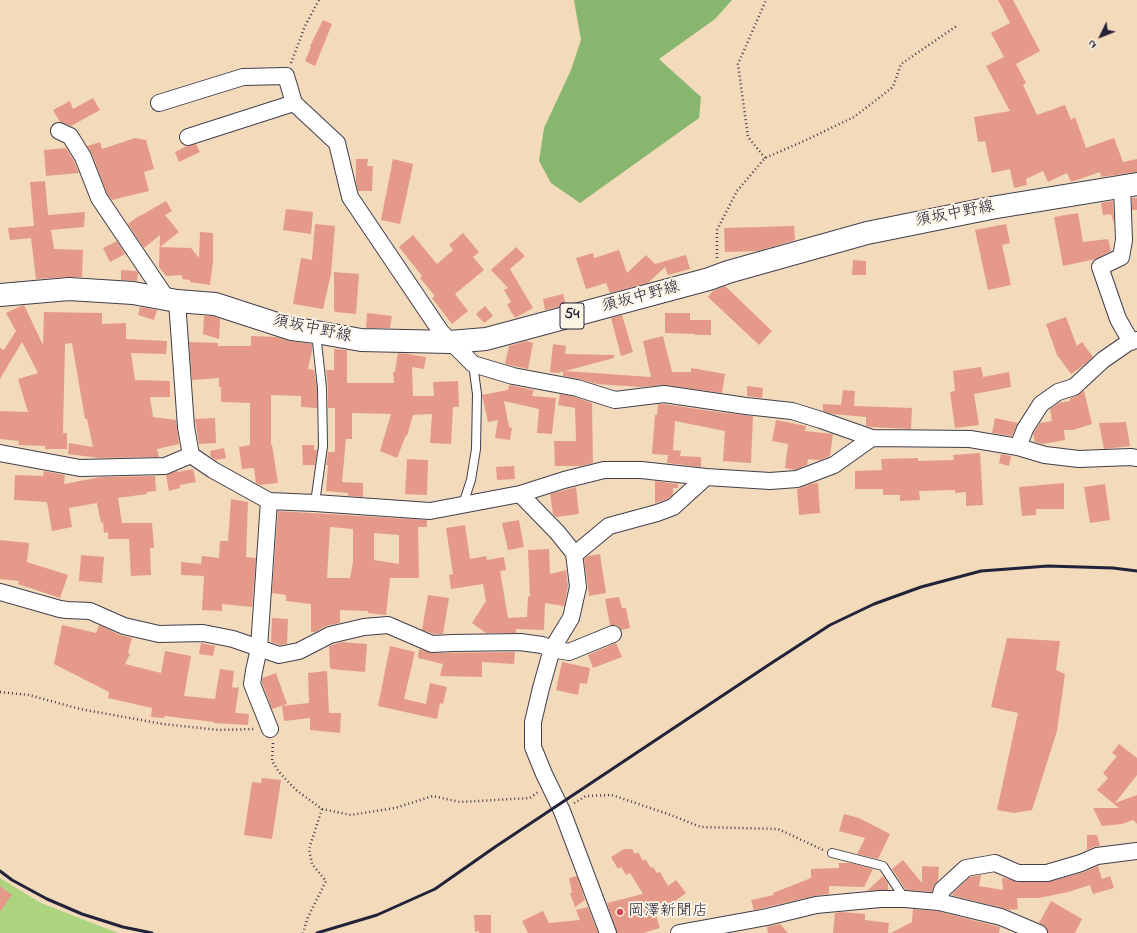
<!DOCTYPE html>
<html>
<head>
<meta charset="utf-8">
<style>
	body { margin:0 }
	#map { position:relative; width:1137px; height:933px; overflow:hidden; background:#f2daba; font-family:"Indie Flower",sans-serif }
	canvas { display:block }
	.north { position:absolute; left:1081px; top:16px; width:40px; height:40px; -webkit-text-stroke:3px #fcf5e5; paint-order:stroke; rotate:227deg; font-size:11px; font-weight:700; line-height:16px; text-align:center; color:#22223b }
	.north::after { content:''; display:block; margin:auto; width:14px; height:18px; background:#22223b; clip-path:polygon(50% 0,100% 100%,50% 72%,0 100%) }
</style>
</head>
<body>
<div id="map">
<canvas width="1137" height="933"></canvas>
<div class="north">N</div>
</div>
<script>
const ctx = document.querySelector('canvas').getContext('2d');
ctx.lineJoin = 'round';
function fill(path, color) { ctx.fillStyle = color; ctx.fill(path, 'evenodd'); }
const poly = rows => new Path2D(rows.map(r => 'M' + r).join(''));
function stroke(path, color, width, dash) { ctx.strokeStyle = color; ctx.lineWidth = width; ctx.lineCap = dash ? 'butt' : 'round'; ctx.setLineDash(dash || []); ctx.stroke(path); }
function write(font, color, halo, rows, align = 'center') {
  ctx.font = font + ' "Indie Flower","Klee One",sans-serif'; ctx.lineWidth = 4; ctx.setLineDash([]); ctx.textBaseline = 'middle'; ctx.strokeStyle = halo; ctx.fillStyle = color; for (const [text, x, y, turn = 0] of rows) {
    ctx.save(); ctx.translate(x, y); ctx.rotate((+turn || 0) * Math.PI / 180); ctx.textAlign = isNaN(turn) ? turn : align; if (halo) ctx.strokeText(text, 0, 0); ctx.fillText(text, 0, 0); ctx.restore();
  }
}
fill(poly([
	[0,878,41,903,118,933,0,933]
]), '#acd47f');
fill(poly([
	[574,0,732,0,715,19,659,59,701,97,699,118,580,203,551,183,539,161,544,128,571,70,581,40]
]), '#89b66e');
fill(poly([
	[998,0,1013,0,1040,51,1016,64,1026,83,1023,85,1037,115,1065,105,1071,120,1075,117,1086,148,1114,138,1123,162,1137,159,1137,172,1101,177,1100,172,1071,182,1067,173,1048,182,1043,171,1026,179,1027,185,1014,188,1010,169,992,173,985,141,978,142,974,117,1010,111,986,66,1004,57,991,33,1010,23],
	[323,20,332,24,315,66,305,61,311,47,310,46],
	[93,98,100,110,71,126,60,122,53,110,70,101,73,109],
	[135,138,146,140,154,169,144,172,149,191,112,200,107,194,92,154,87,146,100,142,102,149],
	[196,144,200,152,179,162,175,152,187,146],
	[66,148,74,161,79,173,46,176,44,150],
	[356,159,368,159,367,166,373,166,372,191,358,191,356,182],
	[393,159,413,164,406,198,400,224,381,220],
	[45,181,48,215,85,212,84,227,51,230,54,249,83,250,82,277,68,277,36,279,31,238,10,240,8,228,34,226,30,182],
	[1132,198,1137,198,1137,210,1132,210],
	[166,201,172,211,165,215,179,232,160,247,191,248,199,258,200,232,213,233,213,262,210,285,190,282,190,280,182,279,182,275,166,276,159,267,160,235,144,248,128,224,140,215,140,216],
	[1113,201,1114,224,1111,214,1103,215,1101,203],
	[286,209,313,212,311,234,283,230],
	[1078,213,1083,242,1108,239,1111,251,1096,259,1063,266,1054,217],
	[315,224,335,226,331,274,323,309,293,304,301,258,312,260],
	[1006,224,1010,243,1002,245,1011,285,988,290,975,230],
	[794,226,795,240,758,251,725,252,724,228],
	[463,233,479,252,473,257,484,270,455,294,468,311,452,324,432,298,435,296,420,278,422,276,399,247,413,235,437,264,453,250,449,245],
	[117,241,125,254,110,262,103,248],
	[516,247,525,256,510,269,533,308,515,318,507,305,511,302,504,290,508,288,491,270],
	[619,250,627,273,646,255,655,264,686,255,690,269,668,275,665,267,648,283,610,293,606,283,586,289,576,258,593,253,594,258],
	[853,260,866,261,866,275,852,275],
	[121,270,136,271,138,272,137,281,121,280],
	[334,272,359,274,356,314,336,312,334,311],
	[725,286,772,331,759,345,708,297,713,291],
	[563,294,566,305,545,310,543,299],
	[24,305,43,345,44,312,102,313,102,324,126,323,126,339,167,341,166,354,131,353,135,380,170,381,170,397,150,397,153,417,176,420,179,444,157,449,159,457,99,458,68,454,69,443,93,447,87,419,85,419,72,343,65,344,63,433,67,433,67,449,45,449,45,446,18,445,19,441,0,439,0,411,28,412,18,379,38,373,22,342,0,379,0,348,4,350,16,331,6,313,21,306],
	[485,306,493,316,484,323,476,314],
	[140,307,157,310,154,320,138,315],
	[367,313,392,316,390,328,366,328],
	[665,313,690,313,690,320,711,320,711,335,695,335,695,334,665,333],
	[622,315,633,352,621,356,611,318],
	[204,316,213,316,220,319,219,339,203,334],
	[1066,317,1077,346,1082,342,1093,357,1084,365,1071,374,1057,355,1046,324],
	[251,336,276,337,290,341,312,344,312,351,308,369,314,370,317,388,317,408,301,407,301,396,271,395,271,445,272,445,278,483,260,485,256,483,254,468,242,469,239,447,250,445,250,403,221,402,221,387,219,387,219,378,192,380,189,342,218,343,218,346,251,346],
	[663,336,672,372,691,372,691,368,725,374,722,393,665,385,640,387,597,384,579,379,563,376,563,371,558,373,550,372,553,344,566,346,565,354,614,355,614,358,565,371,651,377,643,341],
	[526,341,533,343,528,369,505,364,509,346],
	[334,349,347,350,347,383,394,383,393,372,395,372,398,353,408,354,426,357,424,369,412,367,413,396,434,396,433,382,458,381,459,407,453,407,451,444,430,443,432,414,413,415,407,436,406,435,397,458,380,451,391,414,352,413,352,439,346,439,342,482,363,483,363,497,348,496,348,493,326,491,328,465,326,465,328,452,335,452,335,408,328,408,328,388,326,370,334,370],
	[981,367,983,377,1009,372,1011,387,974,394,979,425,955,428,950,392,955,391,953,371],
	[509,385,534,390,532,396,556,398,552,434,537,433,539,409,504,401,509,427,512,428,510,440,495,438,498,420,488,422,482,395,508,390],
	[747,386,763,388,762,398,747,396],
	[843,390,855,391,854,406,912,408,911,429,870,427,866,426,866,417,833,414,823,411,823,404,841,405],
	[1084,391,1092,424,1073,430,1064,430,1065,440,1043,444,1035,442,1033,434,1040,423,1052,421,1050,409,1059,403,1070,401,1070,398,1077,396],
	[560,394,575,397,592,403,593,463,581,466,555,466,554,441,576,441,575,408,558,405],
	[658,404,664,404,718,412,753,416,751,463,723,461,725,431,675,421,673,450,681,451,680,456,701,457,701,467,667,463,668,455,652,454,655,415,657,415],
	[215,418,216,443,199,444,195,419],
	[995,418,1018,423,1012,436,992,433],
	[776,420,806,426,805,431,833,434,830,456,820,460,808,459,807,465,795,470,785,468,788,444,772,441],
	[1126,422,1130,446,1104,449,1099,423],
	[302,445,314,445,314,450,317,450,315,465,303,465],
	[224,448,226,458,216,460,211,457,210,451],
	[980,453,983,505,966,506,966,492,955,493,955,490,919,491,920,500,900,501,900,495,883,495,883,489,855,489,855,471,882,470,881,459,918,458,918,461,954,460,953,455],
	[1001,454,1011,456,1009,466,999,463],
	[407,459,428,460,427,495,405,494],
	[514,466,515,479,497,480,496,467],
	[193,469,196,482,180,485,180,488,169,491,166,475,177,471,177,472],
	[44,471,65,475,64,484,101,477,155,476,156,491,147,492,147,494,118,498,122,523,152,523,154,548,150,548,151,575,131,576,129,539,108,539,108,532,104,533,103,522,101,523,97,503,69,508,72,527,52,531,47,502,14,500,15,475,43,476],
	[655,481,678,484,678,488,673,488,673,494,668,499,655,503],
	[818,483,820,513,799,515,797,489,811,484],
	[1064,483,1064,509,1036,509,1036,515,1022,516,1019,487],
	[1105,484,1110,520,1090,523,1084,487],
	[576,487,579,514,556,517,553,514,550,494],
	[231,499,248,502,246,557,256,558,252,607,222,604,222,611,202,610,204,576,181,575,181,562,201,564,202,556,219,558,220,541,228,541],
	[278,511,427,520,427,527,418,527,419,578,390,578,386,615,368,613,368,611,340,610,340,623,326,626,315,632,311,632,311,604,286,601,286,595,272,593],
	[330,527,353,529,353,562,350,578,327,578],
	[374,533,399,535,399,564,374,560],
	[519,520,524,547,508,550,502,523],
	[465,525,470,559,486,556,487,560,504,557,506,570,500,571,508,618,527,617,528,596,530,597,528,550,549,549,550,574,566,570,568,586,564,606,545,603,544,630,516,629,516,633,486,633,472,623,486,601,483,584,451,589,449,575,453,574,446,528],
	[0,540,29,543,27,562,68,575,60,598,18,584,19,581,0,579],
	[600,554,606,593,589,596,584,559,588,556],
	[81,555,104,557,102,583,79,581],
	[428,595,449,598,443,634,434,634,422,630],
	[619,597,622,608,626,608,630,628,621,630,618,626,615,625,610,625,605,599],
	[272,618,288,619,287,644,280,645,271,642],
	[62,625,96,633,99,625,120,635,132,638,128,653,130,654,125,664,161,673,165,651,191,656,184,696,215,699,220,669,234,671,232,687,236,688,239,687,235,713,249,714,248,725,214,723,214,722,165,716,164,718,151,717,152,708,108,698,109,692,54,664],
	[1007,638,1060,641,1056,670,1065,674,1057,731,1032,810,1014,813,997,810,1018,713,991,707],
	[342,642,367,644,365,672,331,669,331,668,330,668,329,646],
	[201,643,215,646,213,656,199,654],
	[616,643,622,657,593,668,588,655],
	[390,646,415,652,404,699,426,704,430,683,447,687,443,704,440,703,437,719,378,706],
	[419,649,432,653,515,652,514,664,482,662,482,677,440,676,443,664,418,658],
	[562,662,590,668,587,684,580,683,578,695,556,690],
	[327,671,329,713,341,713,340,733,310,730,310,718,284,721,282,706,309,703,308,673],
	[276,673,287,704,272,709,262,683,262,678],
	[1119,744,1137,758,1137,775,1115,803,1137,795,1137,824,1133,820,1122,824,1102,826,1093,808,1119,808,1097,790,1108,778,1103,773,1117,756,1112,753],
	[262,778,281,780,272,839,244,835,252,782,261,783],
	[844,814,859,818,890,834,878,859,857,854,865,838,839,831],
	[1087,835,1097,835,1100,846,1093,847,1087,850],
	[624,849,632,849,635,854,638,852,643,861,645,859,651,868,653,867,657,873,660,872,668,886,676,880,686,893,656,915,660,928,643,933,617,933,607,903,643,894,630,873,626,875,621,867,618,869,611,857],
	[903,860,922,883,922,866,939,867,938,881,933,887,932,892,906,890,892,869],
	[839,863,851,863,873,869,864,887,829,886,829,894,814,896,754,910,751,900,774,895,773,893,811,878,811,869,839,868],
	[1098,866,1102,879,1110,876,1114,888,1093,894,1090,885,1068,892,1039,898,1017,898,1018,909,1010,910,1003,908,951,895,970,877,981,875,979,886,1003,890,1002,878,1005,878,1018,882,1047,882,1084,872],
	[577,876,585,900,575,907,570,893,572,893,569,878],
	[883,876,888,883,888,890,867,891],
	[0,886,12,895,0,912],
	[1051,901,1082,919,1075,933,1048,933,1046,927,1039,923],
	[588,907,598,933,528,933,522,921,543,911,549,923,580,920,576,910],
	[913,909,937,911,1000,927,999,933,891,933,912,922],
	[842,912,865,914,865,920,889,923,888,933,833,933,835,913],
	[474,915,491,915,491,933,479,933,479,931,475,932],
	[780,924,788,933,768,933,767,927]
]), '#e59a89');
const lane = poly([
	[315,503,323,446,322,388,316,333],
	[463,504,471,480,476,449,477,394,473,364],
	[832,853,883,866,905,899]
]);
const street = poly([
	[159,103,243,77,286,76,294,103],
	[59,131,70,136,83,157,99,198,167,299],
	[188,137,294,103,337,143,350,197,441,332,473,364,513,376,577,388,615,400,664,394,746,406,792,411,821,420,872,438,970,439,1018,447,1045,455,1079,459,1131,457,1137,458],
	[1122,186,1124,240,1121,257,1100,267,1118,319,1131,342],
	[177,301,186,427,191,455],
	[1018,447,1025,429,1041,404,1058,392,1074,387,1103,360,1129,342,1137,340],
	[0,453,80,468,165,466,191,455,213,470,269,501,315,503,430,511,520,494,564,480,604,470,641,470,706,477,770,481,797,479,834,465,872,438],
	[520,494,557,532,574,553,578,587,571,618,552,649,541,688,533,722,533,747,544,774,562,811,608,933],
	[269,501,259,648,254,671,252,684,270,729],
	[574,555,609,526,657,513,673,507,706,477],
	[0,592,60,609,67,610,90,611,124,626,159,634,203,633,233,639,279,655,299,651,330,635,364,627,388,625,432,644,453,643,520,642,542,645,552,649,569,652,613,634],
	[939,902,942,890,966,868,995,863,1018,873,1047,873,1081,863,1097,856,1137,851],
	[679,933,767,917,816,905,880,899,905,899,939,902,1001,917,1039,933]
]);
const primary = poly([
	[0,295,69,289,133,293,177,301,215,304,292,329,316,332,361,340,450,342,486,339,709,279,728,272,867,233,991,208,1137,184]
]);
stroke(lane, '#413e4e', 10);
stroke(street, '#413e4e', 18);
stroke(primary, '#413e4e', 24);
stroke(poly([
	[291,63,305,26,319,0],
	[765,158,748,137,738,64,766,0],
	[717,258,717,230,737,191,765,158,804,141,854,117,893,87,901,64,958,25],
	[0,692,29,695,80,709,163,724,219,730,255,729],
	[273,743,272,761,279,772,296,790,322,809,309,849,312,864,326,881,308,917,303,933],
	[574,803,586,796,612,795,668,814,701,827,778,829,823,850],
	[322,809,351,815,395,808,433,796,460,802,530,798,538,792]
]), '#413e4e', 2.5, [1, 3]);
stroke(lane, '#fff', 8);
stroke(street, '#fff', 16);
stroke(primary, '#fff', 22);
stroke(poly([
	[0,871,12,880,47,899,82,914,123,927,152,933],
	[317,933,377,915,435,889,495,847,770,664,830,625,874,604,921,587,981,571,1048,566,1113,568,1137,571]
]), '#22223b', 3);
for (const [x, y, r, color] of [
	[620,912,4,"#d1495b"]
]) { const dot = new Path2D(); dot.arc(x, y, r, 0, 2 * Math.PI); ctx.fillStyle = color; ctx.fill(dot); stroke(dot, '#fcf5e5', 1.5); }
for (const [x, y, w] of [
	[572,316,24]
]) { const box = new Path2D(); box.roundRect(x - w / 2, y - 13, w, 26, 3); ctx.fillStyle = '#fcf5e5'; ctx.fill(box); stroke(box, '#22223b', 1); }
write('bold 15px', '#22223b', null, [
	["54",572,316]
]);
write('16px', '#22223b', '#fcf5e5', [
	["須坂中野線",955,215,-11],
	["須坂中野線",641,298,-15],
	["須坂中野線",312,330,12]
]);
write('16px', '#22223b', '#fcf5e5', [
	["岡澤新聞店",628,912]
], 'left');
</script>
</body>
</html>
